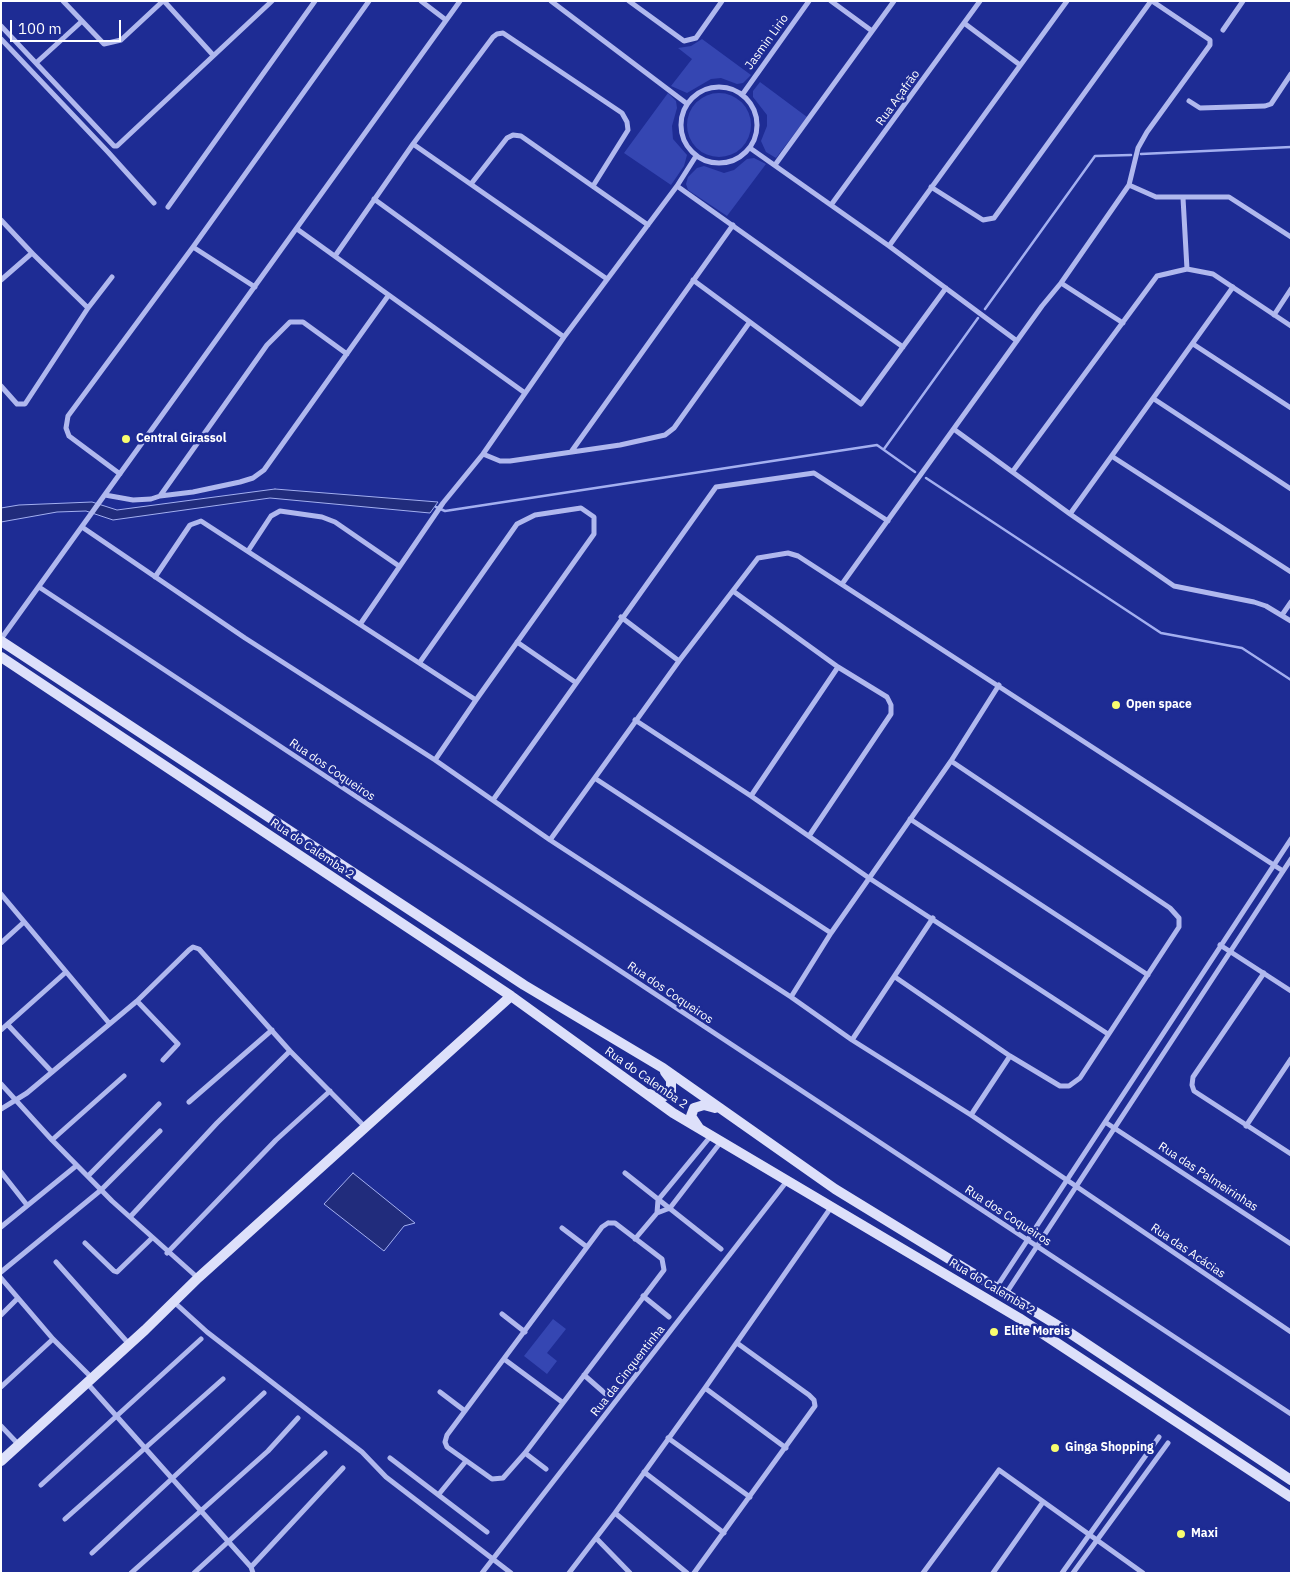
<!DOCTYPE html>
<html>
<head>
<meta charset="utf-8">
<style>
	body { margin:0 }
	#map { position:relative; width:1292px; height:1574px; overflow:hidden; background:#1e2c94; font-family:"IBM Plex Sans",sans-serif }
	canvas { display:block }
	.frame { position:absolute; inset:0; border:2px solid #fff; pointer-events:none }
	.scale { position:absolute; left:10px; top:20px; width:111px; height:22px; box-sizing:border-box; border:2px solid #fff; border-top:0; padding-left:6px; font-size:15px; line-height:18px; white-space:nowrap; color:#fff; -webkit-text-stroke:4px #1e2c94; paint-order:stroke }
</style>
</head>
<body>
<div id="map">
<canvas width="1292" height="1574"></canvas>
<div class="frame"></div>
<div class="scale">100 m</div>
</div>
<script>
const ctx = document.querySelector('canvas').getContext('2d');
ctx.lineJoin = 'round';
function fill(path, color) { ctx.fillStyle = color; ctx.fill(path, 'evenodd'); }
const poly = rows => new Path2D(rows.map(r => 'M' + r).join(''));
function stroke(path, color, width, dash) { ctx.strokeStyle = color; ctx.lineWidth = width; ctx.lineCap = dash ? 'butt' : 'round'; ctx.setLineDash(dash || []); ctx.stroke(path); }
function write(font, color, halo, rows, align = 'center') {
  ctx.font = font + ' "IBM Plex Sans",sans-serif'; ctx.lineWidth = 5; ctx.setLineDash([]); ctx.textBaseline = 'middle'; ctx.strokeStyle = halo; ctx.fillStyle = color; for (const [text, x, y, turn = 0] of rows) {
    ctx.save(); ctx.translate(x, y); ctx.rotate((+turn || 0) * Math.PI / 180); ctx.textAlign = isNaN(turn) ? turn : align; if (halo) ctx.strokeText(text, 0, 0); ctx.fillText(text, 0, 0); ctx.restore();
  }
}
fill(poly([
	[702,39,751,75,743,83,737,84,721,78,711,79,687,93,671,86,692,59,678,48,691,46],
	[760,82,807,117,776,158,766,152,761,141,767,126,767,115,753,97,753,91],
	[668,93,676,101,677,108,672,126,673,139,687,155,684,166,671,185,624,153],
	'687 125a32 32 0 1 1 64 0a32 32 0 1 1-64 0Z',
	[754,158,766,164,727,216,688,190,686,184,688,177,697,168,704,166,724,173,734,170,747,159],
	[553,1319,566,1329,547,1353,557,1361,547,1374,524,1356]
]), '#3546b2');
const water = poly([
	[275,489,438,502,430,513,270,498,113,520,86,511,57,512,1,522,1,508,19,505,92,502,117,510,275,489],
	[353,1173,415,1223,404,1226,384,1251,324,1204,353,1173]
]);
fill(water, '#212c7c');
stroke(water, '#a3aff0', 1);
stroke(poly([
	[1141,154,1291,147],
	[985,309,1095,156,1131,155],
	[884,449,978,318],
	[926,478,1161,633,1242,648,1291,680],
	[436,507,445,511,877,445,915,472]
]), '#a3aff0', 2.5);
stroke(poly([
	[63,1,104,44,121,40,163,1],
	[164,1,213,55],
	[421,1,446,20],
	[551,1,686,103],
	[629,1,684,41,696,38,722,1],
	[831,1,872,31],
	[964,23,1020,65],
	[1,26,114,146,117,146,272,1],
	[1223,30,1243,1],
	[1,39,108,152,154,203],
	[36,63,81,22],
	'681 125a38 38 0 1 1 76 0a38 38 0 1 1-76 0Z',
	[742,95,809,1],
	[1189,101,1200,108,1265,106,1271,104,1291,74],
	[413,144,607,279],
	[750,148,889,246,1017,341],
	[775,165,894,1],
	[471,184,507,138,513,135,521,136,648,225],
	[1129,185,1156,197,1229,197,1291,237],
	[677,186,903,347],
	[931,187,983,220,994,218,1151,1],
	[1183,198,1187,269],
	[374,199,564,337],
	[831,205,980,1],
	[168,207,315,1],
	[1,220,32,253,88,308],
	[297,229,525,393],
	[889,246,1067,1],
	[193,247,255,287],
	[335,256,413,144,493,37,497,34,503,33,622,113,627,122,628,130,593,186],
	[1,280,32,253],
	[693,280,861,404,946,288],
	[1061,283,1123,323],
	[1274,315,1291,289],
	[1193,344,1291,408],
	[1,386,17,404,25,404,88,308,112,277],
	[1154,399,1291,489],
	[955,430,1070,514,1174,586,1254,602,1266,606,1291,621],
	[571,452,733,225],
	[483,454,500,461,510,461,620,445,665,435,674,428,749,323],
	[1113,457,1291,572],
	[1013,471,1157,276,1187,269,1213,274,1291,326],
	[120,474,69,436,66,428,68,416,193,247,369,1],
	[105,495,133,500,151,499,160,496,267,345,290,322,303,322,347,354],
	[160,496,193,492,240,482,253,478,264,470,388,296],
	[1070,514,1233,287],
	[82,527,245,638,435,760,550,840,791,997,852,1040,971,1115,1291,1332],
	[248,551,271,516,280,511,322,517,335,522,399,566],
	[155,577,190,525,201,521,476,700],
	[842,584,1042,306,1061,283,1129,185,1138,148,1147,132,1210,45,1210,40,1152,1],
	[39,587,1291,1414],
	[733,591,838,667,887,697,891,705,891,714,809,836],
	[1282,615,1291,602],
	[621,617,679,661],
	[361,623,443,503,483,454,564,337,677,186,696,156],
	[1,639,460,1],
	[517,642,575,682],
	[420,662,517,524,535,515,581,508,594,517,594,534,476,700,435,760],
	[635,720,751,796,869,878,1108,1034],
	[596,779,831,933],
	[751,796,838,667],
	[493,800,716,487,814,473,888,521],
	[910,819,1148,975],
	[550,840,679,661,758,558,788,553,798,556,1283,871],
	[1,894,109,1023],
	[1,943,24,922],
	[1220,945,1291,991],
	[1264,973,1193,1077,1192,1085,1194,1091,1291,1154],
	[895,977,1010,1056,1060,1086,1069,1086,1080,1078,1179,927,1179,918,1170,908,951,761],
	[791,997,831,933,951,761,999,685],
	[137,1001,189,950,193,947,199,949,290,1051,366,1128],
	[8,1025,52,1072],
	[1,1030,66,972],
	[852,1040,933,918],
	[1,1084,52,1140,112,1201,198,1278],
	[189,1102,272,1030],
	[1,1109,27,1093,137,1001,178,1044,163,1060],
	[971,1115,1010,1056],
	[1105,1122,1291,1244],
	[1246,1126,1291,1059],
	[52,1140,124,1076],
	[1,1172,27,1205],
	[625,1173,721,1249],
	[88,1176,159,1104],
	[657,1213,658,1200,710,1137],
	[130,1217,217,1123,290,1051],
	[608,1223,615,1223,662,1259,664,1270,525,1453,503,1478,492,1479,447,1447,445,1442,447,1435,602,1227,608,1223],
	[1,1227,76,1166],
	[562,1228,587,1247],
	[635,1239,657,1213,670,1208,720,1143],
	[85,1243,114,1271,117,1272,152,1238],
	[167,1253,276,1140,330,1091],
	[56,1262,129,1344],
	[1,1272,101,1190,160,1131],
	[1,1278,53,1339,92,1378],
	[996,1288,1291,839],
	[1005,1295,1291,859],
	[643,1296,669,1317],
	[174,1302,207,1332,362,1452,386,1477,511,1573],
	[502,1314,525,1332],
	[1,1315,18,1298],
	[504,1359,562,1402],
	[584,1375,608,1396],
	[87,1383,251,1567,253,1573],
	[1,1387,53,1339],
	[705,1388,786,1448],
	[440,1392,465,1411],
	[1,1426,19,1445],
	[668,1438,750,1497],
	[525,1453,546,1469],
	[390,1458,487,1532],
	[644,1472,724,1533],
	[41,1485,201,1339],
	[439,1494,466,1461],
	[615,1513,687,1573],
	[65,1519,223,1379],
	[596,1538,630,1573],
	[92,1553,264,1393],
	[251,1567,343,1468],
	[131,1573,268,1451,298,1418],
	[194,1573,325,1453],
	[482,1573,787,1181],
	[569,1573,615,1513,705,1388,832,1206],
	[694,1573,815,1406,814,1400,809,1395,737,1343],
	[923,1573,999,1470,1143,1573],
	[993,1573,1043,1502],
	[1062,1573,1159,1437],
	[1073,1573,1168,1443]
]), '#b0b8ee', 5);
stroke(poly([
	[1,641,524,985,663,1068,835,1189,1070,1333,1291,1480],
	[1,657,511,996,673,1113,1019,1318,1291,1497],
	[650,1094,663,1097,671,1092,671,1080,665,1072],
	[699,1128,691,1116,694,1108,704,1105,715,1108],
	[1,1461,145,1330,198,1278,511,996]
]), '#dde0fa', 10);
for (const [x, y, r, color] of [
	[126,439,5,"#f9fd6f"],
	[1116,705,5,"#f9fd6f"],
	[994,1332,5,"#f9fd6f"],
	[1055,1448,5,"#f9fd6f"],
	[1181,1534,5,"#f9fd6f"]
]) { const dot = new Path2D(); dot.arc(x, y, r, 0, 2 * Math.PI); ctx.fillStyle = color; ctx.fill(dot); stroke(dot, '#1e2c94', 2); }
write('12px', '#fff', '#1e2c94', [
	["Jasmin Lirio",767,42,-54],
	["Rua Açafrão",898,98,-54],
	["Rua dos Coqueiros",332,770,34],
	["Rua do Calemba 2",312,849,34],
	["Rua dos Coqueiros",670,993,34],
	["Rua do Calemba 2",646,1078,35],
	["Rua das Palmeirinhas",1208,1177,33],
	["Rua dos Coqueiros",1008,1216,33],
	["Rua das Acácias",1188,1251,34],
	["Rua do Calemba 2",992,1287,31],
	["Rua da Cinquentinha",628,1371,-52]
]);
write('bold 12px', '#fff', '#1e2c94', [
	["Central Girassol",136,439],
	["Open space",1126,705],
	["Elite Moreis",1004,1332],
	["Ginga Shopping",1065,1448],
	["Maxi",1191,1534]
], 'left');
</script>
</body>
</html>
